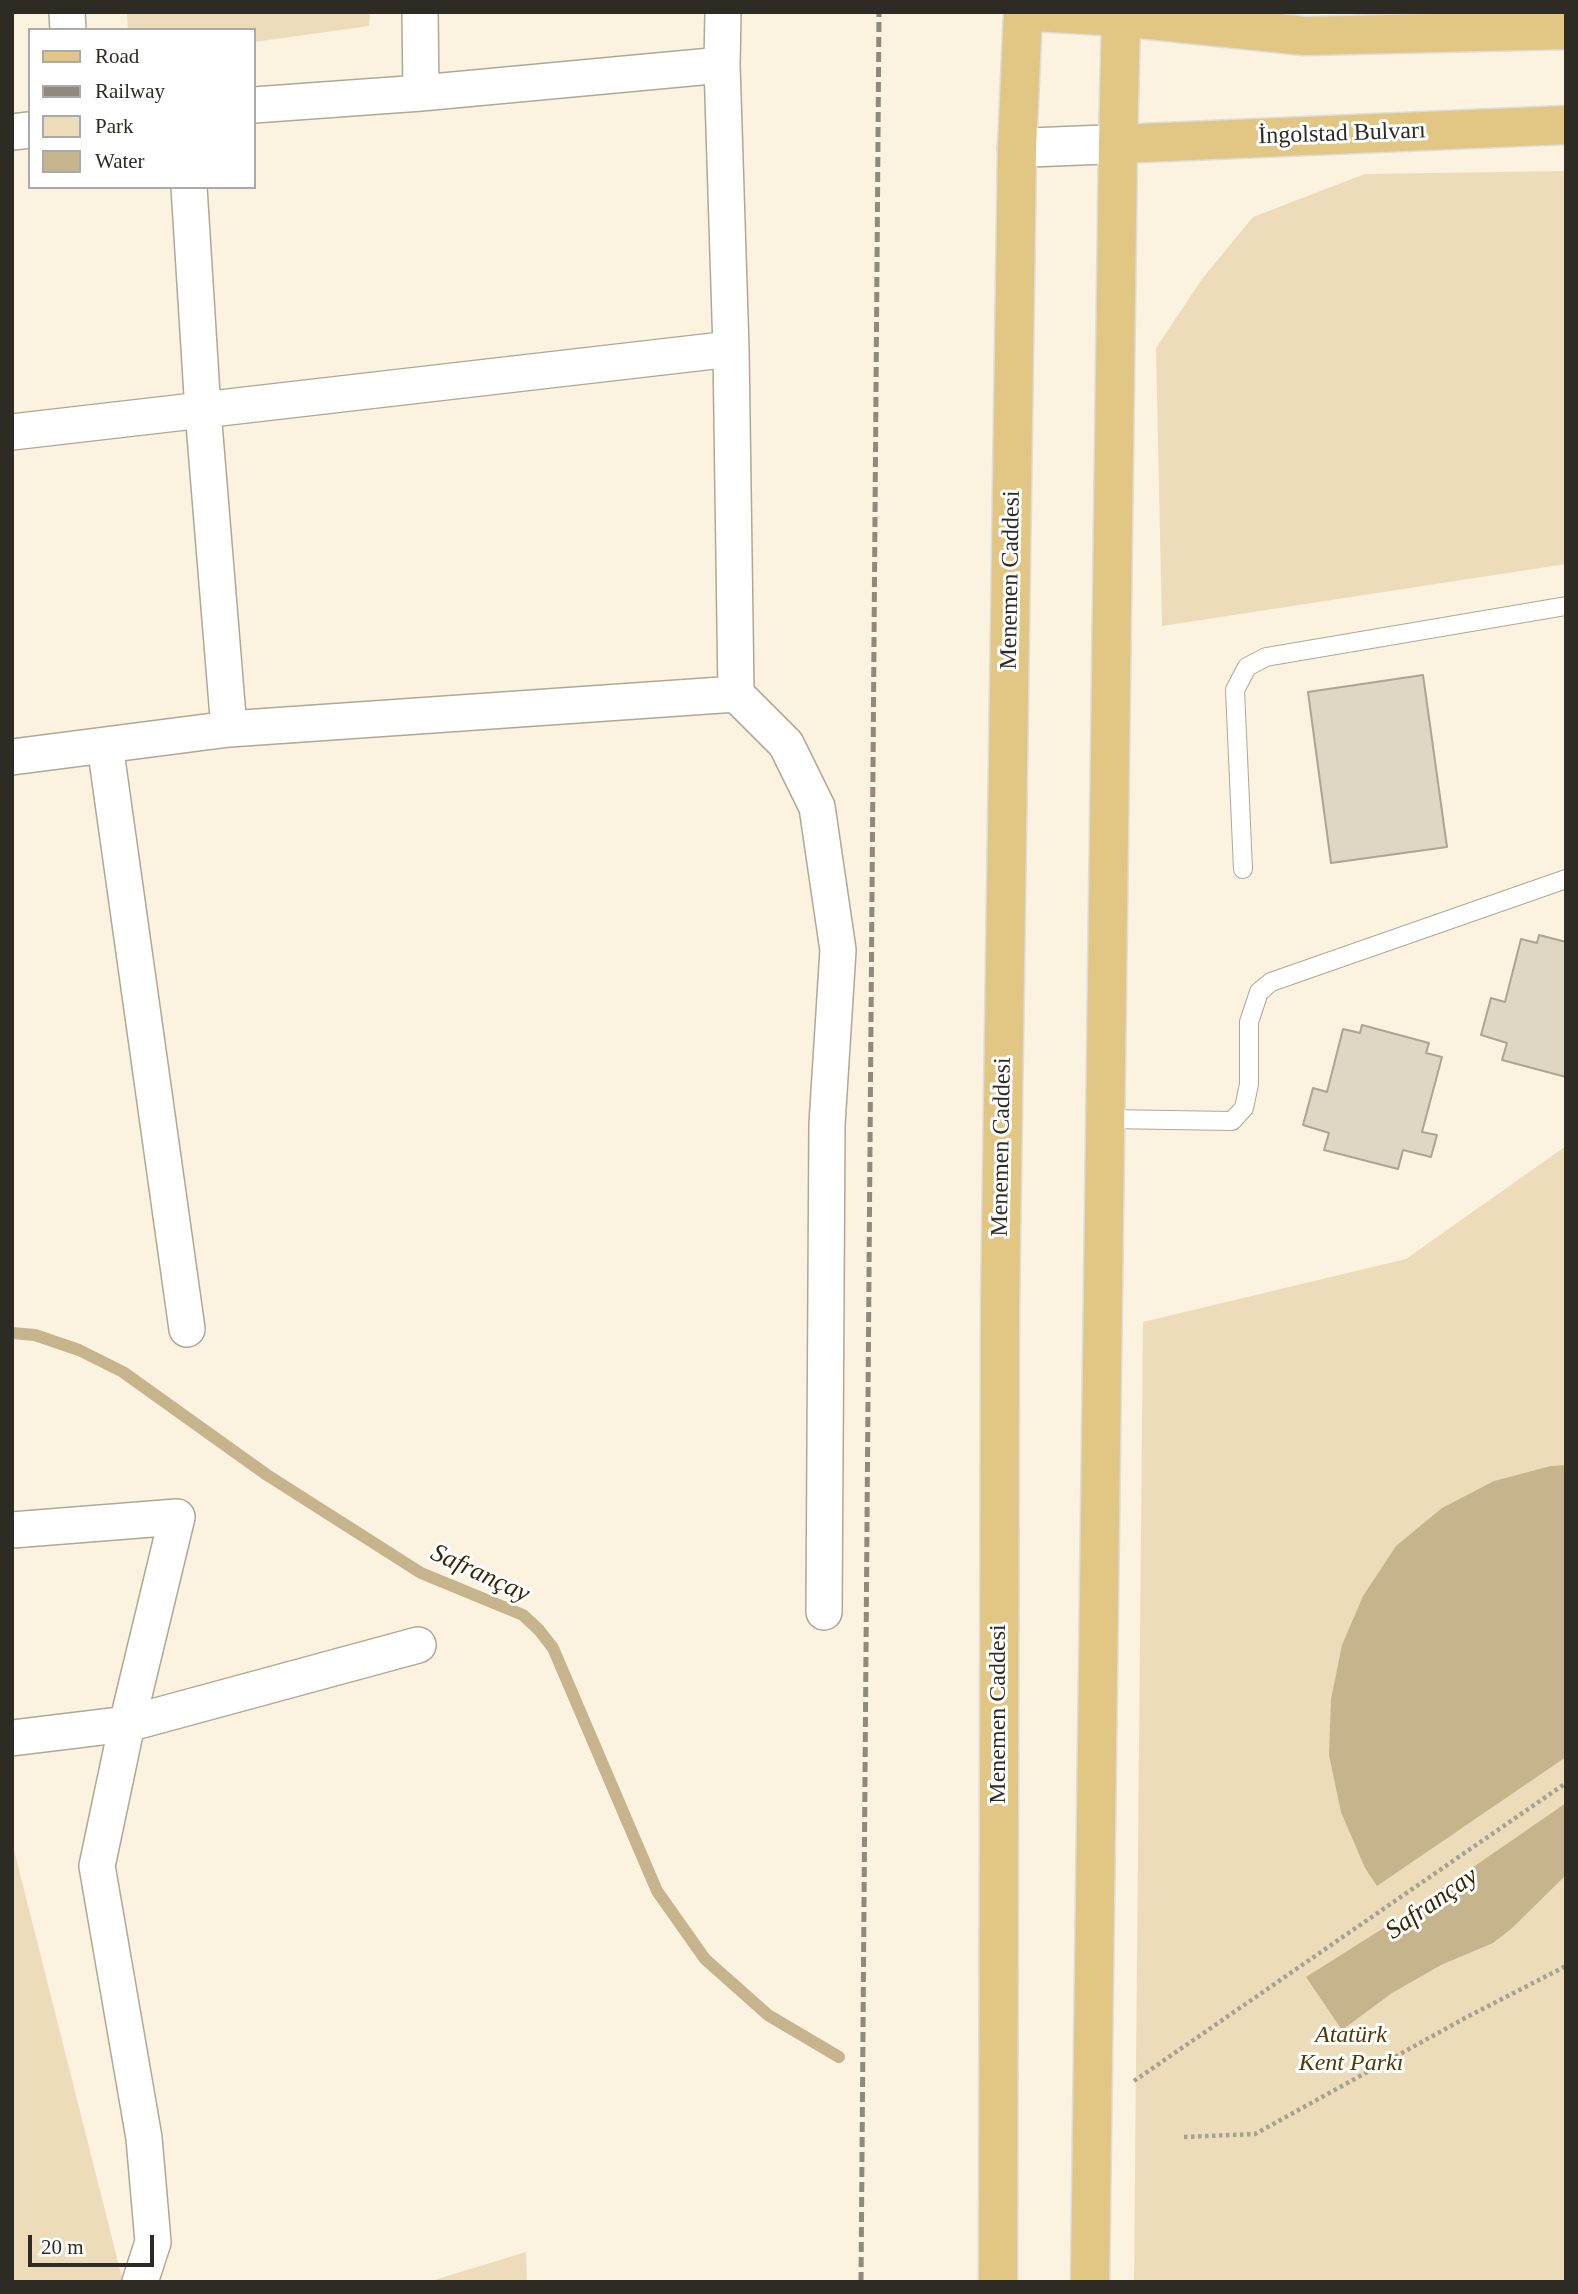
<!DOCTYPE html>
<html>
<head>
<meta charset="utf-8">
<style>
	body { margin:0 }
	#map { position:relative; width:1578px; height:2294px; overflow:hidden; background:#fbf2df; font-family:Georgia,serif }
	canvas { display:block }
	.frame { position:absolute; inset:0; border:14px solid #2e2b24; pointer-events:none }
	.legend { position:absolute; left:28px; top:28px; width:228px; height:161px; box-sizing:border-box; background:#fff; border:2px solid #abaaa7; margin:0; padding:9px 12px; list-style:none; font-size:21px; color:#2e2b24 }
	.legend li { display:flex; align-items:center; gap:14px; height:35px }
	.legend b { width:35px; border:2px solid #abaaa7 }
	.scale { position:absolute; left:28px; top:2235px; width:126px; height:32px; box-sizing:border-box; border:4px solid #2e2b24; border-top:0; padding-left:9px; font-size:21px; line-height:24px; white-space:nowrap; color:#2e2b24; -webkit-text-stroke:5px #fff; paint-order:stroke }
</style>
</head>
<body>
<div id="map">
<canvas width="1578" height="2294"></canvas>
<div class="frame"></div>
<ul class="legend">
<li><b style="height:9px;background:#e1c783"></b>Road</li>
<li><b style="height:9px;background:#8f8a7d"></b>Railway</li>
<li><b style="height:19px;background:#ecdcb9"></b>Park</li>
<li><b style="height:19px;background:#c6b48d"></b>Water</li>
</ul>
<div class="scale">20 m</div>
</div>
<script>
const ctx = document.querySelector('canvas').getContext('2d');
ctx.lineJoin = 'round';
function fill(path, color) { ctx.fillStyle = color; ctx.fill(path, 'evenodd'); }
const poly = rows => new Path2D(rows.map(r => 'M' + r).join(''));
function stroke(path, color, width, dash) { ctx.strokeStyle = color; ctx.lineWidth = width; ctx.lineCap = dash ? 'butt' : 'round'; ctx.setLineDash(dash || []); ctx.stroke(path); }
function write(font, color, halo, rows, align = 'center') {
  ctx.font = font + ' Georgia,serif'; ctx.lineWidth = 6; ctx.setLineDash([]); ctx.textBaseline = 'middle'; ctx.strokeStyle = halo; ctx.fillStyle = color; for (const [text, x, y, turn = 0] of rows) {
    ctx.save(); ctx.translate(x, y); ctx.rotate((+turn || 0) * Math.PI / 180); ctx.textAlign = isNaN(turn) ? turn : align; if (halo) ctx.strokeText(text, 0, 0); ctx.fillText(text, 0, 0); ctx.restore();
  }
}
fill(poly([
	[127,12,370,12,369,26,254,42,254,30,128,30],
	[1566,171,1566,564,1162,626,1156,348,1202,279,1253,217,1365,174],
	[1566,1146,1566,2282,1134,2282,1143,1322,1406,1259],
	[12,1842,122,2278,125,2282,12,2282],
	[526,2252,527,2282,428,2282]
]), '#ecdcb9');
fill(poly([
	[1566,1465,1566,1757,1377,1886,1365,1868,1341,1812,1329,1755,1331,1699,1342,1645,1363,1596,1396,1546,1442,1508,1494,1481,1551,1466],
	[1566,1803,1566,1875,1511,1929,1493,1943,1441,1965,1392,1993,1342,2030,1306,1977,1398,1919]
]), '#c6b48d');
stroke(poly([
	[12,1333,35,1335,79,1350,123,1372,267,1475,421,1573,523,1615,539,1630,553,1648,657,1891,705,1959,768,2015,839,2057]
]), '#c6b48d', 12);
const building = poly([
	[1423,675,1447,847,1331,863,1308,692,1423,675],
	[1539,935,1566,942,1566,1077,1502,1060,1507,1043,1481,1035,1491,998,1505,1002,1521,939,1537,943,1539,935],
	[1362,1025,1429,1043,1426,1053,1442,1057,1422,1132,1437,1135,1431,1157,1403,1150,1398,1169,1324,1150,1329,1133,1303,1125,1313,1088,1327,1092,1343,1029,1360,1033,1362,1025]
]);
fill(building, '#dfd7c4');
stroke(building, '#ada594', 2);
const lane = poly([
	[1243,869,1235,690,1247,667,1266,657,1566,606],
	[1106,1119,1232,1121,1244,1108,1249,1084,1249,1022,1259,992,1271,982,1566,879]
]);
const street = poly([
	[67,12,68,30],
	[420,12,421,93],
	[723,12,722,65,731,349,736,694,786,744,817,807,838,950,827,1124,824,1612],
	[254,105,421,93,722,65],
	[12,132,30,130],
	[189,187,203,411,229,729],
	[12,432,731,349],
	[105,745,187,1329],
	[12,757,229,729,736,694],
	[12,1530,177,1517,127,1724,97,1866,144,2138,153,2242,140,2282],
	[12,1738,127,1724,418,1645]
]);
const secondary = poly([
	[1017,148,1118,144]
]);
const primary = poly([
	[1037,12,1121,17,1305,36,1566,30],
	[1118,144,1566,125],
	[998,2282,1000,1307,1017,148,1023,12],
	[1090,2282,1118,144,1121,17]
]);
stroke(lane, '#b0a896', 20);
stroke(street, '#b0a896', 38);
stroke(secondary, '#b0a896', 41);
stroke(primary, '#dedddc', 41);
stroke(poly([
	[1134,2081,1566,1783],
	[1184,2137,1255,2134,1467,2017,1566,1966]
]), '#a7a192', 4.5, [3.5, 3.5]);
stroke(lane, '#fff', 18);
stroke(street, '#fff', 35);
stroke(secondary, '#fff', 38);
stroke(primary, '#e1c783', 38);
stroke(poly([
	[861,2282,879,12]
]), '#8f8a7d', 5, [10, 5]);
write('24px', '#2e2b24', '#fff', [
	["İngolstad Bulvarı",1342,134,-2],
	["Menemen Caddesi",1011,580,-89],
	["Menemen Caddesi",1002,1147,-89],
	["Menemen Caddesi",999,1714,-90]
]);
write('italic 24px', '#4e3b08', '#fff', [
	["Atatürk",1351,2036],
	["Kent Parkı",1351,2064]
]);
write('italic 26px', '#342705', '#fff', [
	["Safrançay",480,1574,25],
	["Safrançay",1432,1904,-35]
]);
</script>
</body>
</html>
